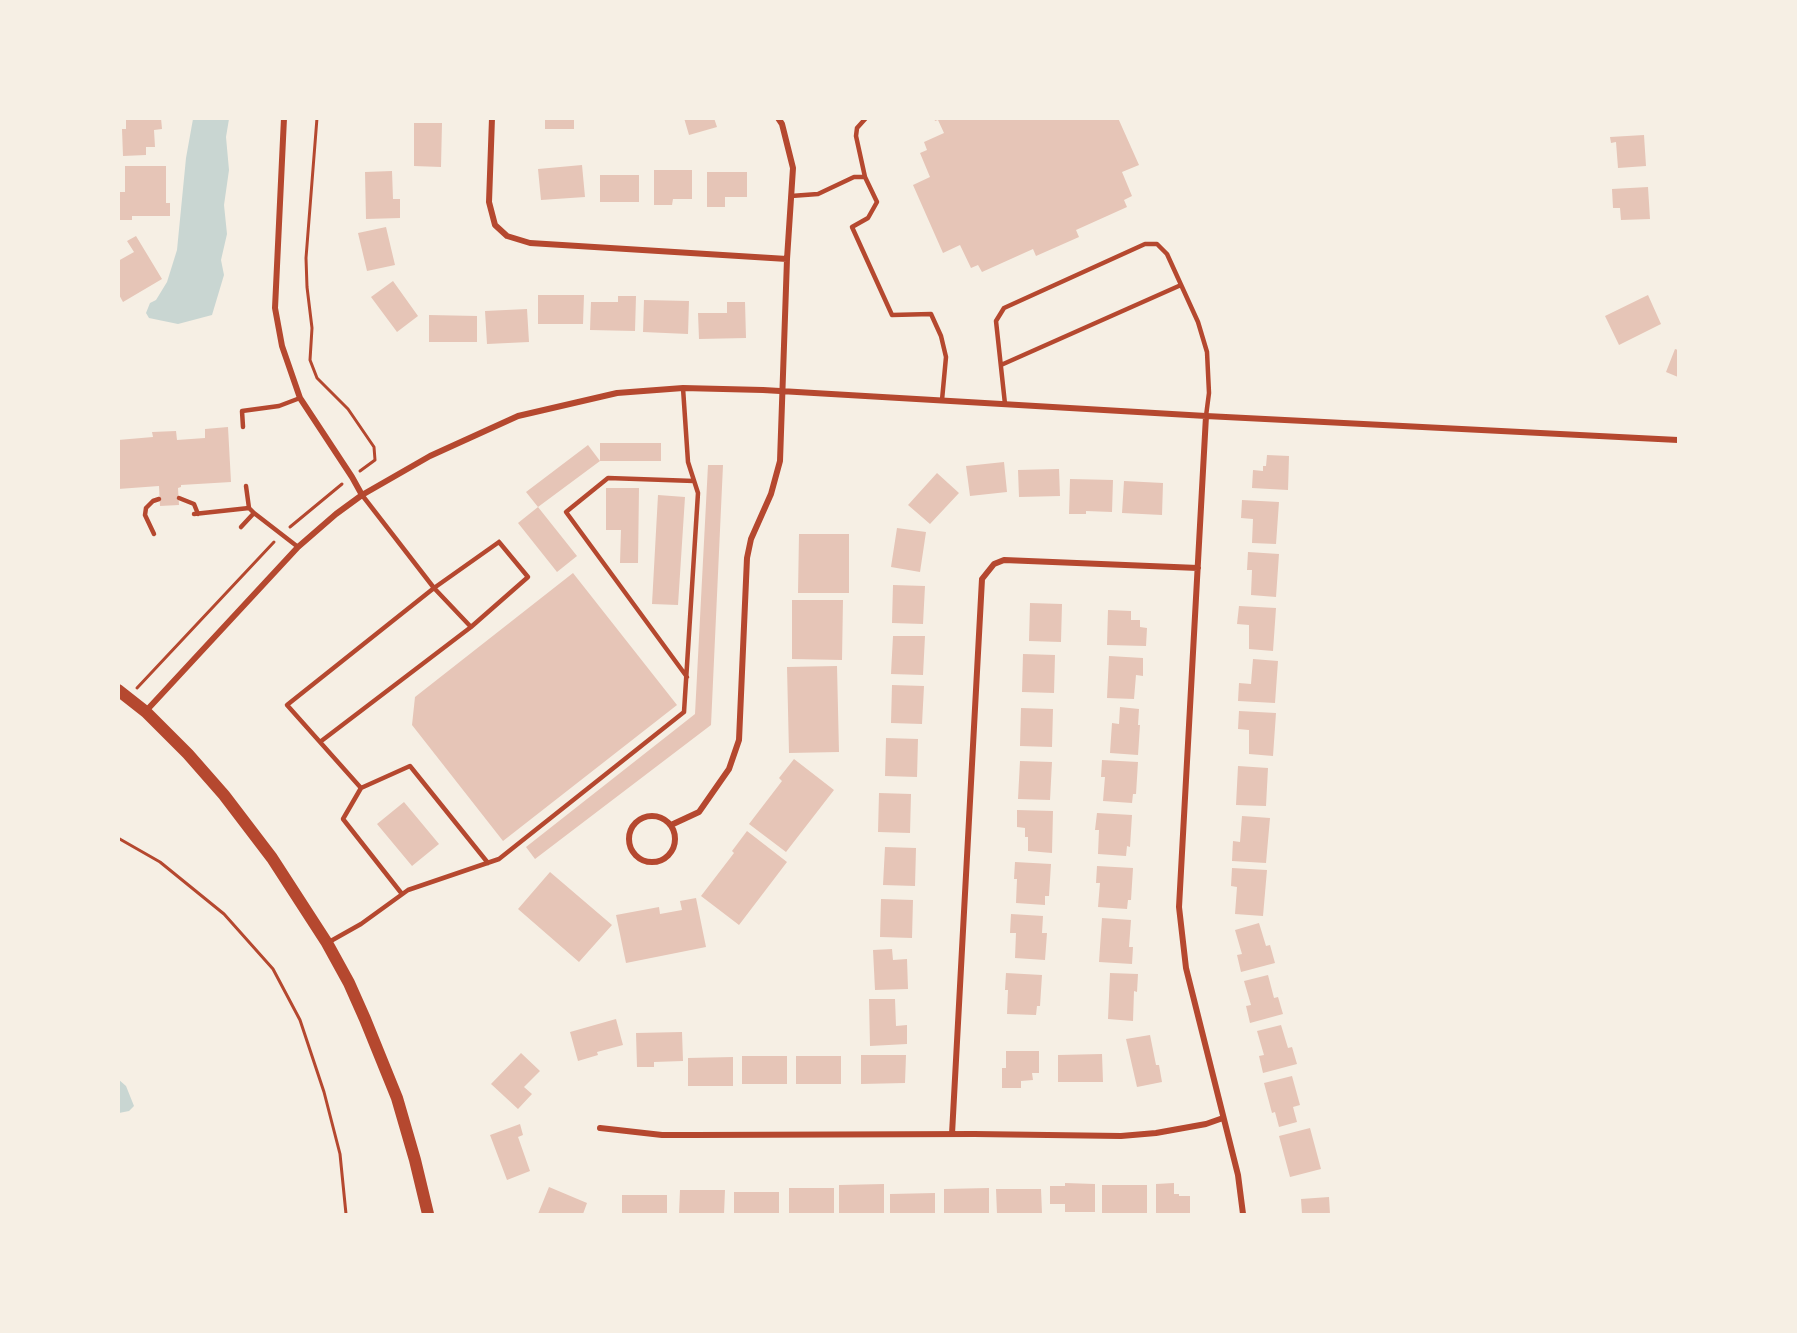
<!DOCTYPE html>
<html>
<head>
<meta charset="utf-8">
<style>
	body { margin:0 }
	#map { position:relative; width:1797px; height:1333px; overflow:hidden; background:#f6efe4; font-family:"Public Sans",sans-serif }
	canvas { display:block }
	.frame { position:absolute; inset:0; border:120px solid #f6efe4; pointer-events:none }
</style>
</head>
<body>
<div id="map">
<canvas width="1797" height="1333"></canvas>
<div class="frame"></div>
</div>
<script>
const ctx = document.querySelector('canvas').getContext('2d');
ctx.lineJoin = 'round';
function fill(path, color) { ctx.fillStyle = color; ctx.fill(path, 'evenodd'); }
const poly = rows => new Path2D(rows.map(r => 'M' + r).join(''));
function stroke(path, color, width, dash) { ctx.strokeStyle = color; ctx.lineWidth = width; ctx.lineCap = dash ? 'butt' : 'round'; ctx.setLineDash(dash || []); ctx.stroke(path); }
fill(poly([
	[193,119,229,119,226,137,229,170,224,205,227,234,221,260,224,275,212,315,178,324,149,318,146,313,150,303,156,300,167,282,177,250,186,158],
	[118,1079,126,1086,134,1106,129,1111,119,1113]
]), '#c9d6d2');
fill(poly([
	[126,118,161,118,162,129,154,130,155,147,146,147,146,155,123,156,122,129,126,129],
	[545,118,574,118,574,129,545,129],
	[684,118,714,118,717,127,689,135],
	[934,118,1118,118,1139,165,1122,172,1132,196,1124,200,1127,207,1076,230,1079,237,1036,256,1033,249,982,272,978,265,971,268,960,245,943,253,913,185,930,177,920,153,927,150,924,142,944,133,938,120,935,121],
	[414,123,442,123,441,167,414,166],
	[1644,135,1646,166,1618,168,1616,142,1611,143,1610,137],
	[582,165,585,197,541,200,538,169],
	[125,166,166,166,166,203,170,203,170,216,132,216,132,220,118,220,118,192,125,192],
	[654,170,692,170,692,199,673,199,672,205,654,205],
	[392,171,393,199,400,199,400,218,366,219,365,172],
	[707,172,747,172,747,197,725,197,725,207,707,207],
	[600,175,639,175,639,202,600,202],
	[1648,187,1650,219,1621,220,1620,208,1613,208,1612,189],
	[386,227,395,265,367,271,358,233],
	[136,236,162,279,123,302,118,293,118,261,134,252,127,241],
	[393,281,418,316,397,332,371,297],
	[538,295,584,295,583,324,538,324],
	[1648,295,1661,324,1619,345,1605,316],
	[618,296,636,296,635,331,590,330,591,302,618,302],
	[644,300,689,301,688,334,643,332],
	[727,302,745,302,746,338,699,339,698,313,727,313],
	[527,309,529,342,487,344,485,311],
	[429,315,477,316,477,342,429,342],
	[1675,349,1678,350,1678,377,1666,372],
	[228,427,231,482,181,485,181,487,178,488,179,505,160,506,159,486,118,489,118,440,153,437,152,432,176,431,177,440,205,438,205,429],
	[600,443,661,443,661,461,600,461],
	[588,445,600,461,538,507,526,492],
	[1267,455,1289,456,1288,490,1252,488,1253,470,1263,471,1263,466,1266,466],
	[1004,462,1007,492,970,496,966,466],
	[708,465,723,465,711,725,535,859,526,847,695,714],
	[1059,469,1060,496,1019,497,1018,470],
	[937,473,959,493,930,524,908,505],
	[1070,479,1113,480,1112,512,1086,511,1086,514,1069,514],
	[1124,481,1163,483,1162,515,1122,513],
	[606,488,639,488,638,563,620,563,621,530,606,530],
	[658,495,685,497,678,605,652,604],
	[1242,500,1279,502,1276,544,1252,543,1253,519,1241,518],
	[538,507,577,556,557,572,518,523],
	[897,528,926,532,920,572,891,567],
	[799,534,849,534,849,593,798,593],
	[1248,552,1279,554,1276,597,1251,595,1252,570,1247,570],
	[573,573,677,705,503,841,412,725,415,697],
	[893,585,925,586,923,624,892,623],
	[792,600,843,600,842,660,792,659],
	[1030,603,1062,604,1061,642,1029,641],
	[1239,606,1276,608,1273,651,1249,649,1249,625,1237,624],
	[1108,610,1131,611,1131,620,1140,620,1140,627,1147,628,1146,646,1107,645],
	[893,636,925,636,923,675,891,674],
	[1023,654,1055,655,1054,693,1022,692],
	[1109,656,1143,658,1143,676,1136,675,1134,699,1107,698],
	[1253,659,1278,661,1275,703,1238,701,1239,683,1251,684],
	[837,666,839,752,789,753,787,667],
	[892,685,924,686,922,724,891,723],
	[1120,707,1139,709,1138,725,1140,725,1138,755,1110,753,1112,723,1119,724],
	[1021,708,1053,709,1052,747,1020,746],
	[1239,711,1276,713,1273,756,1249,754,1249,730,1238,729],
	[886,738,918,739,917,777,885,776],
	[794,759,834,790,786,852,749,824,782,781,779,778],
	[1102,760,1138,762,1136,794,1133,794,1132,803,1103,801,1105,777,1101,777],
	[1020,761,1052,762,1050,800,1018,799],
	[1238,766,1268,768,1266,806,1236,805],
	[879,793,911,794,910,833,878,832],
	[404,802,439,844,412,866,377,824],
	[1017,810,1053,811,1052,853,1028,851,1028,837,1025,837,1025,828,1017,827],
	[1097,813,1132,815,1130,847,1127,846,1126,856,1098,854,1099,830,1095,830],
	[1242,816,1270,818,1266,863,1232,861,1233,841,1240,842],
	[747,831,787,862,739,925,701,896,734,853,732,851],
	[885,847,916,848,915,886,883,885],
	[1015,862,1051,864,1049,896,1045,896,1045,905,1016,903,1017,879,1014,879],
	[1097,866,1133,868,1131,900,1128,900,1127,909,1098,907,1100,883,1096,883],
	[1232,868,1267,870,1263,916,1235,914,1237,887,1231,886],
	[550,872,612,925,579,962,518,909],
	[696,898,706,947,626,963,616,915,659,907,660,914,682,910,680,901],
	[881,899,913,900,912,938,880,937],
	[1011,914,1043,916,1042,933,1047,933,1045,960,1015,958,1016,933,1010,933],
	[1102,918,1131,920,1129,947,1133,947,1132,964,1099,962],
	[1259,923,1266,946,1270,945,1275,963,1241,972,1237,955,1242,954,1235,930],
	[892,949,893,960,907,959,908,989,875,990,873,950],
	[1006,973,1042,975,1040,1006,1037,1006,1036,1015,1007,1014,1008,990,1005,990],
	[1110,973,1138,974,1137,992,1134,991,1133,1021,1108,1019],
	[1268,975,1274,998,1278,997,1283,1014,1250,1023,1246,1006,1251,1005,1244,981],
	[869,999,895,999,896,1026,907,1025,907,1044,870,1046],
	[616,1019,623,1045,597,1052,598,1055,578,1061,570,1032],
	[1281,1025,1288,1048,1292,1047,1297,1064,1263,1073,1259,1056,1264,1055,1257,1031],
	[682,1032,683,1061,654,1062,654,1067,637,1067,636,1033],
	[1150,1035,1156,1065,1159,1065,1162,1082,1137,1087,1126,1039],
	[1006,1051,1039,1051,1039,1073,1032,1073,1033,1080,1021,1081,1021,1088,1002,1088,1002,1068,1006,1068],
	[521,1053,540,1071,524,1087,532,1094,518,1109,491,1084],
	[1102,1054,1103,1082,1058,1082,1058,1055],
	[861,1055,906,1055,905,1083,861,1084],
	[742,1056,787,1056,787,1084,742,1084],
	[796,1056,841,1056,841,1084,796,1084],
	[733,1057,733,1086,688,1086,688,1058],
	[1292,1076,1300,1105,1293,1107,1297,1122,1279,1127,1275,1112,1272,1113,1264,1083],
	[520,1124,523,1135,518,1137,530,1171,507,1180,490,1135],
	[1310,1128,1321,1169,1290,1177,1279,1136],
	[1065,1183,1095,1184,1095,1212,1065,1212,1065,1204,1050,1204,1050,1186,1065,1186],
	[1174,1183,1174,1194,1179,1194,1179,1196,1190,1196,1190,1214,1156,1214,1156,1184],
	[884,1184,884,1213,839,1213,839,1185],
	[1102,1185,1147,1185,1147,1213,1102,1213],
	[549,1187,587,1203,583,1214,538,1214],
	[789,1188,834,1188,834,1214,789,1214],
	[989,1188,989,1214,944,1214,944,1189],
	[996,1189,1041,1189,1042,1214,997,1214],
	[680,1190,725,1190,724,1214,679,1214],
	[734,1192,779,1192,779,1214,734,1214],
	[935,1193,935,1214,890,1214,890,1194],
	[622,1195,667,1195,667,1214,622,1214],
	[1329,1197,1330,1214,1302,1214,1301,1199]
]), '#e6c5b7');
stroke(poly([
	[317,118,306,258,307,287,312,328,310,360,317,378,348,409,374,447,375,460,360,471],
	[290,527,342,484],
	[137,688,274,542],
	[118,838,160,862,224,914,273,969,300,1020,324,1092,340,1154,346,1214]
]), '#b5482f', 3);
stroke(poly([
	[865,177,856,136,857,128,866,118],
	[791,196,818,194,854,177,865,177,877,202,868,218,852,227,892,315,931,314,941,336,946,357,942,400],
	[1001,365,1181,285],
	[1005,404,996,321,1004,308,1145,244,1157,244,1167,254,1198,322,1207,352,1209,393,1206,416],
	[243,427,242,411,279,406,300,398],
	[246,486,249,508],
	[362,495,434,588,287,705,361,788,343,819,402,894],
	[179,498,194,504,198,514],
	[194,514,249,508,254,513],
	[241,527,254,513,298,547],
	[154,534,145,515,146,508,153,501,159,499],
	[499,542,528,577,471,627,434,588,499,542],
	[687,677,566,512,608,478,694,481],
	[320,742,471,627],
	[361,788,410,766,488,863],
	[329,942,361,924,408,890,499,859,684,712,698,493,688,462,683,388]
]), '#b5482f', 4.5);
stroke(poly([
	[284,118,275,308,282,346,300,398,352,477,362,495],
	[492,118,489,202,495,225,507,236,530,243,787,259],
	[1206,416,1179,907,1186,968,1238,1175,1243,1214],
	[146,711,298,547,336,514,362,495,430,456,518,416,617,393,683,388,763,390,1206,416,1678,440],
	'629 839a23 23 0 1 1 46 0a23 23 0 1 1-46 0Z',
	[671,825,699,812,729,769,739,740,747,558,751,539,771,494,780,461,787,259,793,168,782,124,778,118],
	[600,1128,662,1135,696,1135,974,1134,1121,1136,1156,1133,1206,1124,1223,1118],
	[952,1134,982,579,994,564,1004,560,1198,568]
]), '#b5482f', 6);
stroke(poly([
	[118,690,146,712,188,754,224,795,272,858,327,943,349,983,365,1019,397,1098,415,1160,428,1214]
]), '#b5482f', 12);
</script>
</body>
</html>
